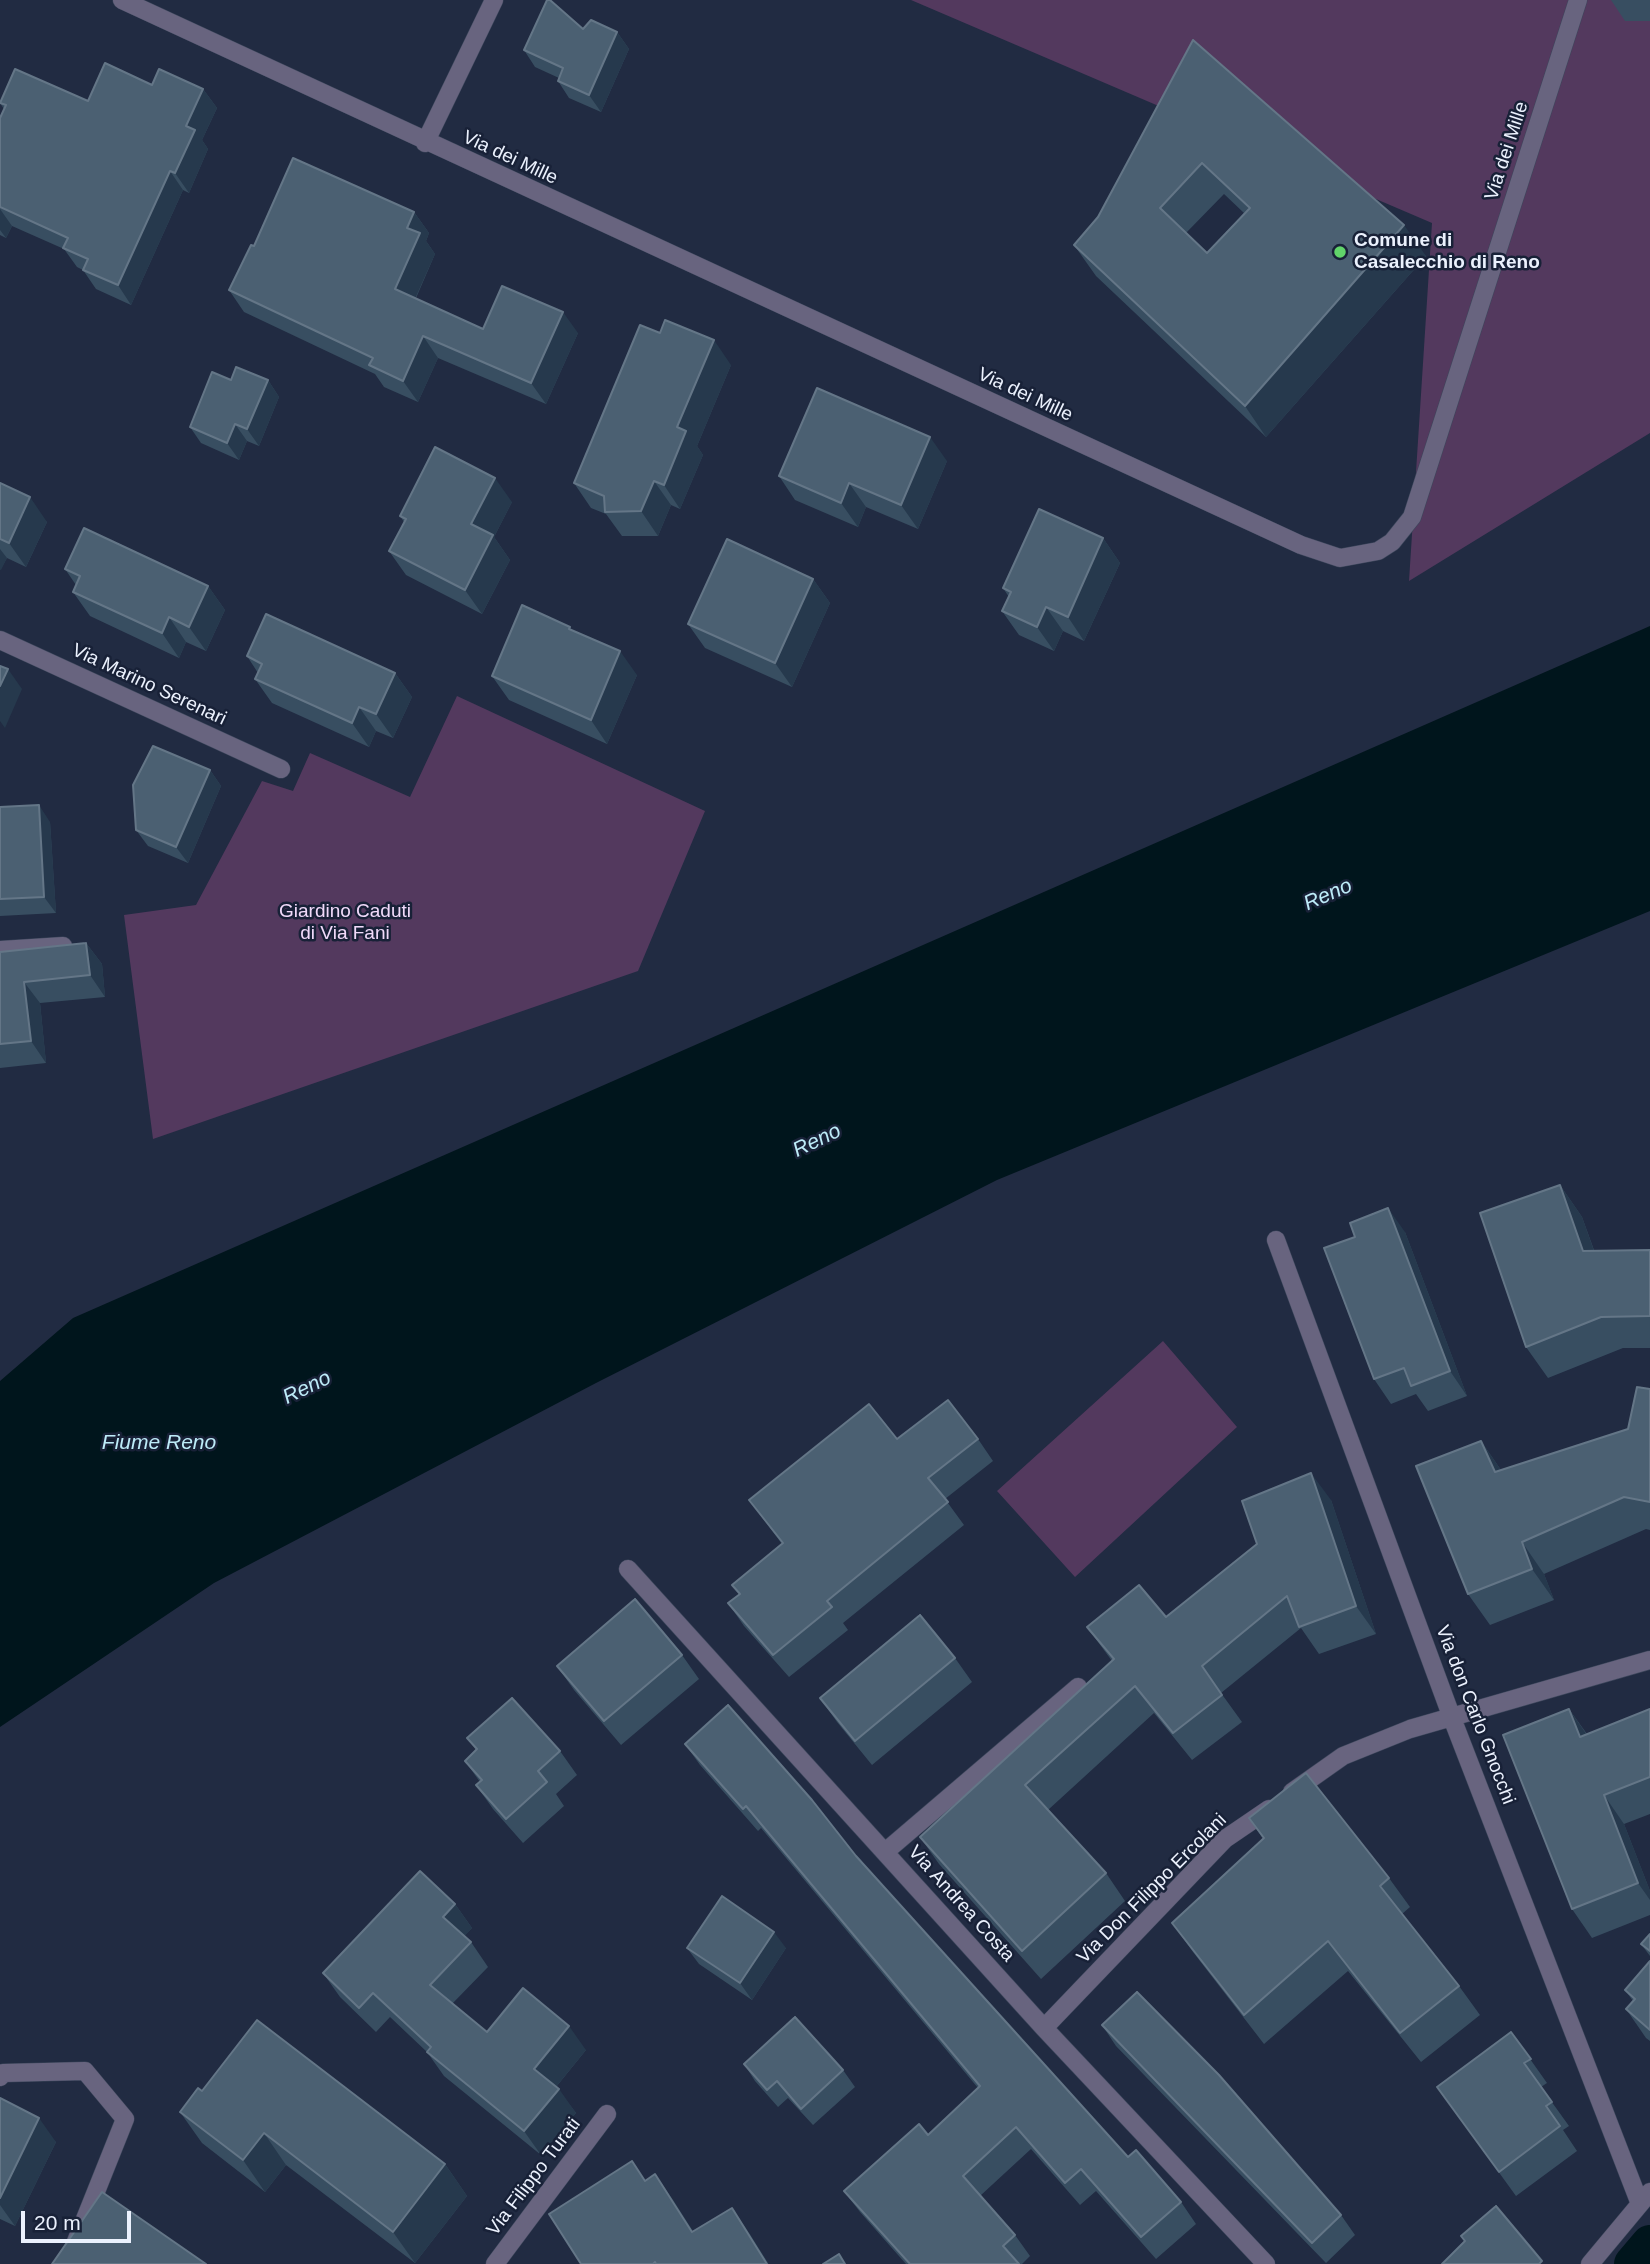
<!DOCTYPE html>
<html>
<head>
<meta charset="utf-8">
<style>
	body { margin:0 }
	#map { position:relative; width:1650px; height:2264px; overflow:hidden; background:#212b42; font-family:Arial,sans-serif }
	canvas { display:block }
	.scale { position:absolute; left:21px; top:2211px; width:110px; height:32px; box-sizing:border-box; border:4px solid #ebf1fd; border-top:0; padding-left:9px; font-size:21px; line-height:24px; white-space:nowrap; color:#ebf1fd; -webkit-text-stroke:5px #182137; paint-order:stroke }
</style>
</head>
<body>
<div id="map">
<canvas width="1650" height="2264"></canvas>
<div class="scale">20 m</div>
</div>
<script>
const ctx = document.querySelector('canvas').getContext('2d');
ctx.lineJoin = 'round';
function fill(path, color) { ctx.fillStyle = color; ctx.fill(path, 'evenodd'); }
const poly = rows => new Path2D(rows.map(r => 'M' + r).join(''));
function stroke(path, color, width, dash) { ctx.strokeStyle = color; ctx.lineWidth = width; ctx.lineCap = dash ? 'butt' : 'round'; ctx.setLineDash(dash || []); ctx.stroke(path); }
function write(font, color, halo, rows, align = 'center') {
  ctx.font = font + ' Arial,sans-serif'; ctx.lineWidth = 5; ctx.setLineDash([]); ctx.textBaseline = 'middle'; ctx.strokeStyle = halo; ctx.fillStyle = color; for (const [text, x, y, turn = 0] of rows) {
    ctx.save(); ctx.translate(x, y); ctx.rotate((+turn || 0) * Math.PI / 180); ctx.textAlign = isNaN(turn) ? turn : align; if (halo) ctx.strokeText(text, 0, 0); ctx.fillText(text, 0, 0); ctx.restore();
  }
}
fill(poly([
	[911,0,1650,0,1650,433,1409,581,1432,223],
	[457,696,705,811,638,971,153,1139,124,915,196,905,262,781,293,791,310,753,410,797],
	[1163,1341,1237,1427,1075,1577,997,1491]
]), '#53395e');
fill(poly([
	[1650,626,1650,911,997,1180,596,1383,214,1583,0,1727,0,1381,73,1318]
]), '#00151c');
stroke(poly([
	[1633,2264,1650,2244]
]), '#00151c', 38);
const service = poly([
	[0,2077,3,2073,85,2071,125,2119,67,2264]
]);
const minor = poly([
	[122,0,1301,545,1340,558,1378,551,1392,542,1412,517,1578,0],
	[425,143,494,0],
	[0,640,281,769],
	[0,950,63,946],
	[1276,1240,1452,1718,1640,2204],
	[628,1569,1044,2028,1266,2264],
	[1292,1792,1343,1756,1410,1729,1650,1660],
	[885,1852,1078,1687],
	[1044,2028,1225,1839,1269,1809],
	[495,2264,607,2114],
	[1590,2264,1650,2192]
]);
stroke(service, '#3d475c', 19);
stroke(minor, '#3d475c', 19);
stroke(service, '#68647f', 18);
stroke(minor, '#68647f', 18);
fill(poly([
	[1611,0,1650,0,1650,21,1625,21],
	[583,29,617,32,629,49,601,112,569,98,558,81,559,78,535,67,524,50],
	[1193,40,1426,256,1266,437,1096,276,1074,245,1098,217],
	[1224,194,1244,213,1207,253,1186,233],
	[152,85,203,89,217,108,202,140,208,149,189,193,183,190,131,305,96,289,83,270,77,267,64,249,12,226,6,238,0,235,0,118,4,109,0,103,88,101],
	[414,212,429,233,426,241,435,254,416,298,483,329,578,333,546,404,438,358,418,402,384,387,375,374,244,312,229,290,254,246],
	[731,365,697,446,703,455,680,509,671,505,658,536,622,536,606,514,591,508,574,483],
	[231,380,268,380,279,397,259,446,247,441,239,460,201,443,190,427],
	[947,461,918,529,866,507,858,527,795,500,779,476],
	[0,483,47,522,26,567,7,558,0,570],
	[512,502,494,537,510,560,482,614,406,575,389,551,404,522,400,516],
	[1103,538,1120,563,1084,641,1063,631,1054,651,1019,635,1002,611,1009,597,1003,588],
	[65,569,208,586,225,610,206,651,186,642,179,658,90,616,73,592,76,585],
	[813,579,830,603,792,687,705,648,688,624],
	[247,656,395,673,412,697,393,738,376,731,369,747,272,703,255,679,258,673],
	[637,675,607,744,509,700,492,676],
	[210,770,221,786,188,863,148,846,136,830],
	[0,807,50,822,56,913,0,916],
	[86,943,102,964,105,997,40,1003,46,1063,0,1068,0,952],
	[1560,1185,1582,1217,1594,1250,1650,1250,1650,1348,1623,1348,1548,1378,1526,1347],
	[1405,1232,1467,1396,1428,1411,1416,1394,1391,1404,1374,1379],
	[1650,1389,1650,1530,1646,1529,1544,1574,1554,1600,1490,1625,1468,1594,1481,1441,1501,1470,1628,1429],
	[897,1439,978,1439,993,1461,945,1499,964,1525,843,1623,848,1630,789,1677,744,1626,728,1603,739,1594,732,1585,782,1544,749,1500],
	[1331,1500,1376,1634,1319,1654,1301,1628,1221,1693,1242,1722,1192,1760,1154,1713,1048,1810,1106,1873,1125,1901,1041,1979,939,1864,920,1837,1112,1661,1087,1627,1166,1617],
	[682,1655,699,1679,621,1745,574,1690,557,1666],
	[955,1658,972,1682,872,1765,837,1722,820,1698],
	[1569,1709,1587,1734,1650,1709,1650,1814,1624,1824,1650,1891,1650,1915,1592,1938,1572,1909],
	[467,1738,560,1751,577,1775,556,1794,564,1806,523,1843,493,1809,476,1785,480,1782,465,1761,476,1750],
	[685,1744,856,1856,1128,2157,1181,2202,1196,2224,1156,2259,1096,2191,1080,2205,1031,2149,980,2196,1015,2235,1030,2256,1022,2264,906,2264,860,2212,844,2191,928,2135,978,2088,761,1828,758,1831,700,1765],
	[1249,1818,1389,1878,1410,1907,1402,1914,1459,1986,1480,2015,1421,2062,1348,1971,1264,2044,1193,1952,1172,1923,1263,1839],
	[455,1904,472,1928,464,1936,471,1942,488,1967,452,2004,487,2032,586,2050,556,2087,576,2113,541,2155,444,2076,427,2052,390,2017,376,2032,340,1997,323,1973],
	[1650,1934,1650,1956,1641,1944],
	[687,1948,786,1948,752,2000,699,1964],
	[1650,1961,1650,2041,1646,2038,1626,2009,1633,2001,1625,1990],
	[1102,2025,1341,2215,1355,2235,1326,2263,1116,2046],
	[1511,2032,1547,2083,1541,2087,1569,2126,1563,2130,1577,2151,1516,2196,1437,2087],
	[744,2064,843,2070,855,2087,813,2125,788,2098,778,2107,755,2081],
	[202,2091,445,2164,467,2196,415,2263,286,2165,265,2192,202,2143,180,2112],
	[0,2098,56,2142,15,2226,0,2219]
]), '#384e61');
fill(poly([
	[617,32,629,49,601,112,589,95],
	[203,89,217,108,202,140,208,149,189,193,175,173,186,126],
	[170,171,183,190,131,305,118,285],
	[0,209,12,226,6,238,0,230],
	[414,212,429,233,426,241,435,254,410,310,395,289,407,228],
	[1404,225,1426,256,1266,437,1245,406],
	[563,312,578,333,546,404,531,383],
	[423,336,438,358,418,402,403,381],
	[714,340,731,365,697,446,703,455,680,509,664,485,677,427],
	[268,380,279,397,259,446,247,429],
	[235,424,247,441,239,460,227,443],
	[930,437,947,461,918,529,901,505],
	[495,478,512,502,494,537,510,560,482,614,465,590,471,524],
	[654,481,671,505,658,536,641,511],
	[849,483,866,507,858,527,841,503],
	[30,497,47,522,26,567,9,543],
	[1103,538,1120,563,1084,641,1068,617],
	[0,549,7,558,1,570,0,569],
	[813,579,830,603,792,687,775,663],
	[208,586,225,610,206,651,189,627],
	[1046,607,1063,631,1054,651,1037,627],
	[169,617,186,642,179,658,162,633],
	[620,651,637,675,607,744,591,720],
	[8,669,22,689,5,728,0,721,0,686],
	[395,673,412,697,393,738,376,714],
	[359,707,376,731,369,747,352,723],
	[210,770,221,786,188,863,176,847],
	[39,805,50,822,56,913,44,897],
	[86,943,102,964,105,997,90,975],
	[24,982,40,1003,46,1063,31,1041],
	[1560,1185,1582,1217,1605,1282,1583,1251],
	[1388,1208,1405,1232,1467,1396,1450,1371],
	[1481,1441,1503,1473,1495,1472],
	[1311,1473,1331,1500,1376,1634,1356,1606],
	[1522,1542,1544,1574,1554,1600,1532,1569],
	[1569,1709,1589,1738,1580,1737],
	[1604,1795,1624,1824,1650,1891,1650,1900,1638,1883],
	[455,1904,472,1928,460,1941,443,1917],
	[774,1932,786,1948,752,2000,740,1983],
	[569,2026,586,2050,551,2093,534,2069],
	[559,2089,576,2113,541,2155,524,2131],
	[39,2118,56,2142,15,2226,0,2205,0,2198],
	[264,2133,286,2165,265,2192,243,2160],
	[445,2164,467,2196,415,2263,393,2232],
	[655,2174,674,2201,711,2259,692,2232],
	[732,2208,750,2234,769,2264,767,2264]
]), '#26394d');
const building = poly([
	[547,0,550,0,583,29,591,20,617,32,589,95,558,81,563,68,524,50,547,0],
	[1193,40,1404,225,1245,406,1074,245,1098,217,1193,40],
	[1202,163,1250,208,1207,253,1160,208,1202,163],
	[105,63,152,85,159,69,203,89,186,126,195,130,175,173,170,171,118,285,83,270,88,259,63,248,68,238,0,207,0,118,6,105,0,103,15,69,88,101,105,63],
	[293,158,414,212,407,228,420,233,395,289,483,329,502,286,563,312,531,383,423,336,403,381,369,365,373,358,229,290,251,245,254,246,293,158],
	[665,320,714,340,677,427,686,431,664,485,654,481,641,511,605,512,604,496,574,483,640,325,660,333,665,320],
	[236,367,268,380,247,429,235,424,227,443,190,427,212,372,231,380,236,367],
	[817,388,930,437,901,505,849,483,841,503,779,476,817,388],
	[435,447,495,478,471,524,493,535,465,590,389,551,406,519,400,516,435,447],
	[0,483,30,497,9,543,0,539,0,483],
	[1039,509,1103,538,1068,617,1046,607,1037,627,1002,611,1011,592,1003,588,1039,509],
	[84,528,208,586,189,627,169,617,162,633,73,592,80,576,65,569,84,528],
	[727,539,813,579,775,663,688,624,727,539],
	[522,605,570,627,569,629,620,651,591,720,492,676,522,605],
	[266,614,395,673,376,714,359,707,352,723,255,679,262,664,247,656,266,614],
	[0,666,8,669,0,686,0,666],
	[153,746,210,770,176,847,136,830,133,785,153,746],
	[39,805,44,897,0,899,0,807,39,805],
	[86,943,90,975,24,982,31,1041,0,1044,0,952,86,943],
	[1560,1185,1583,1251,1650,1250,1650,1316,1601,1317,1526,1347,1480,1213,1560,1185],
	[1388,1208,1450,1371,1411,1386,1404,1368,1374,1379,1324,1248,1355,1237,1350,1223,1388,1208],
	[1637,1387,1650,1389,1650,1502,1624,1497,1522,1542,1532,1569,1468,1594,1416,1466,1481,1441,1495,1472,1628,1429,1637,1387],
	[948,1400,978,1439,928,1478,948,1502,827,1601,832,1607,773,1655,728,1603,740,1594,732,1585,783,1543,749,1500,869,1404,897,1439,948,1400],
	[1311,1473,1356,1606,1299,1627,1287,1596,1202,1666,1222,1695,1173,1733,1135,1686,1025,1785,1106,1873,1022,1951,920,1837,1114,1659,1087,1627,1139,1585,1166,1617,1257,1544,1242,1501,1311,1473],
	[635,1599,682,1655,604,1721,557,1666,635,1599],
	[920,1615,955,1658,855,1741,820,1698,920,1615],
	[512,1698,560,1751,538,1771,547,1782,506,1819,476,1785,482,1780,465,1761,477,1749,467,1738,512,1698],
	[728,1705,812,1800,856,1856,1128,2157,1136,2150,1181,2202,1141,2237,1081,2169,1065,2183,1016,2127,963,2176,1015,2235,1003,2246,1019,2264,910,2264,844,2191,919,2124,928,2135,980,2086,746,1806,743,1809,685,1744,728,1705],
	[1569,1709,1580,1737,1650,1709,1650,1777,1604,1795,1638,1883,1572,1909,1503,1735,1569,1709],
	[1306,1773,1389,1878,1380,1886,1459,1986,1400,2033,1328,1941,1244,2015,1172,1923,1264,1838,1249,1818,1306,1773],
	[420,1871,455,1904,443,1917,471,1942,430,1985,487,2032,523,1988,569,2026,534,2069,559,2089,524,2131,427,2052,431,2047,373,1993,359,2008,323,1973,420,1871],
	[722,1896,774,1932,740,1983,687,1948,722,1896],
	[1650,1934,1650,1951,1641,1944,1650,1934],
	[1650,1961,1650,2030,1626,2009,1635,1999,1625,1990,1650,1961],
	[1137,1992,1219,2075,1341,2215,1312,2243,1102,2025,1137,1992],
	[795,2017,843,2070,801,2109,777,2081,767,2090,744,2064,795,2017],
	[257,2020,445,2164,393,2232,264,2133,243,2160,180,2112,198,2088,202,2091,257,2020],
	[1511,2032,1531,2059,1524,2063,1552,2102,1546,2106,1560,2126,1499,2172,1437,2087,1511,2032],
	[0,2098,39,2118,0,2198,0,2098],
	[632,2161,645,2181,655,2174,692,2232,732,2208,767,2264,656,2264,655,2262,653,2264,581,2264,549,2214,632,2161],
	[102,2192,206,2264,52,2264,102,2192],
	[1496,2206,1542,2261,1539,2264,1442,2264,1465,2241,1461,2236,1496,2206],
	[839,2254,845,2264,823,2264,839,2254]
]);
fill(building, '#4b6072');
stroke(building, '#647687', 2);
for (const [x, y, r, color] of [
	[1340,252,7,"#61d46a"]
]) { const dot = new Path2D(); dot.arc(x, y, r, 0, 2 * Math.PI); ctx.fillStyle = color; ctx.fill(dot); stroke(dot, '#182137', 2.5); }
write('19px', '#ebf1fd', '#182137', [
	["Via dei Mille",1507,151,-72],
	["Via dei Mille",510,158,25],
	["Via dei Mille",1025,395,25],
	["Via Marino Serenari",149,685,25],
	["Via don Carlo Gnocchi",1475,1715,69],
	["Via Don Filippo Ercolani",1152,1889,-45],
	["Via Andrea Costa",961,1904,48],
	["Via Filippo Turati",534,2177,-53]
]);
write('bold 19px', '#ebf1fd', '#182137', [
	["Comune di",1354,241],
	["Casalecchio di Reno",1354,263]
], 'left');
write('19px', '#f1dafa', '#182137', [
	["Giardino Caduti",345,912],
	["di Via Fani",345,934]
]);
write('italic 21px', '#bdebf8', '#182137', [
	["Reno",1328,895,-24],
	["Reno",817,1141,-26],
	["Reno",307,1388,-26],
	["Fiume Reno",159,1443]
]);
</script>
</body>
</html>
